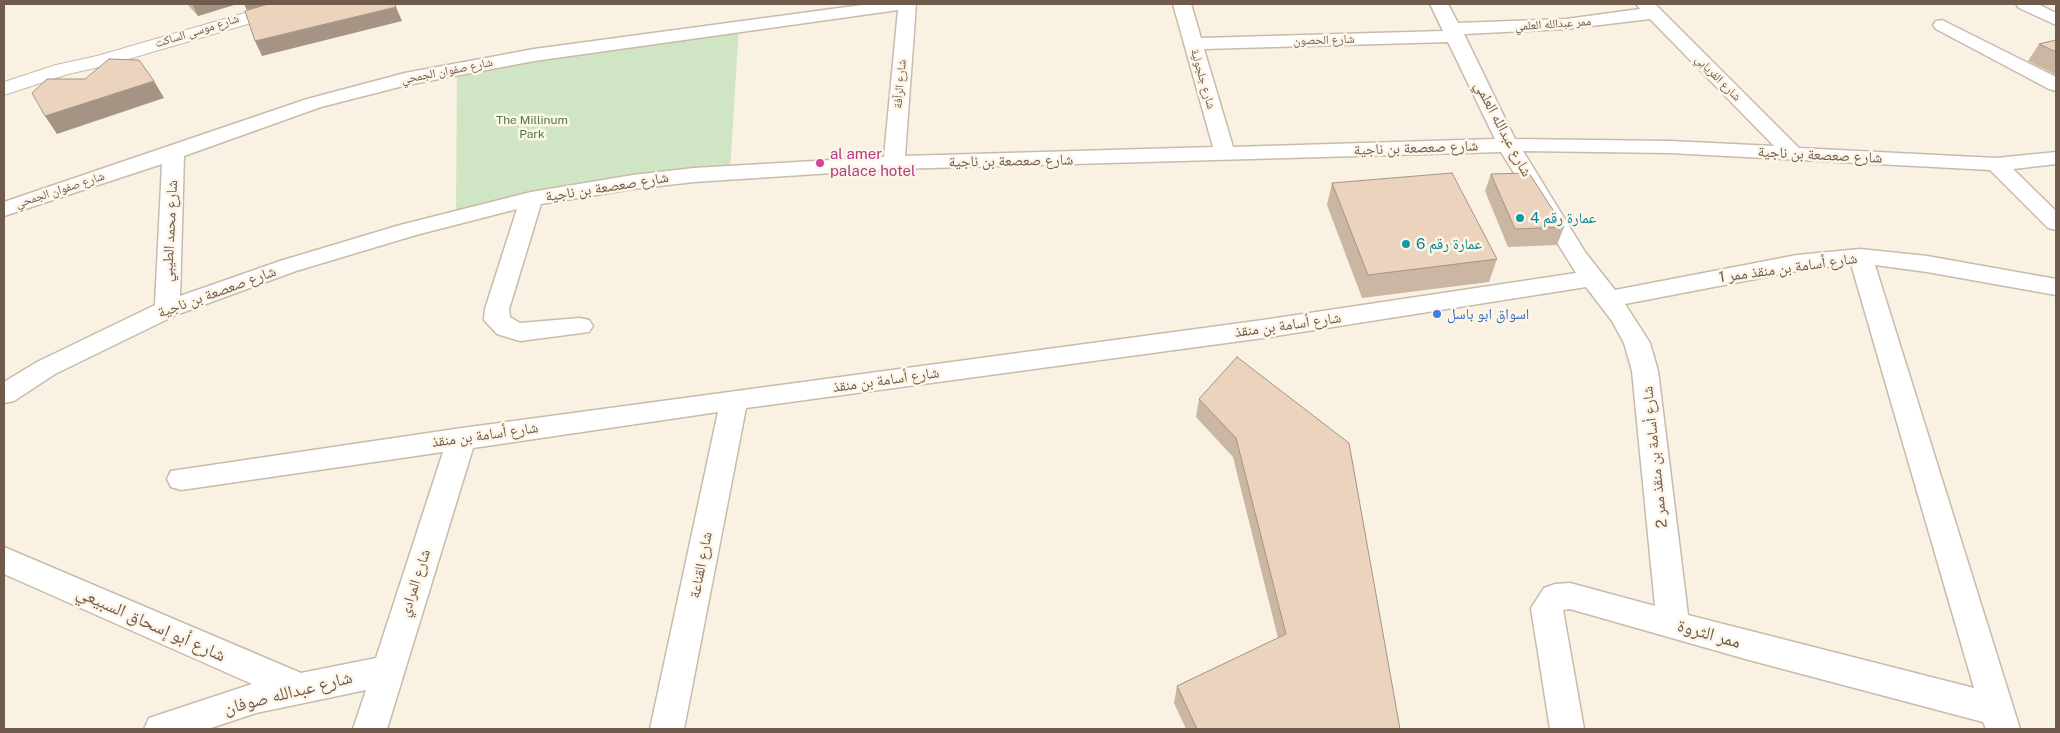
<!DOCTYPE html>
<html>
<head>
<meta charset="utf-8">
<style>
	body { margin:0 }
	#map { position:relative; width:2060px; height:733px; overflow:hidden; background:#f9f2e3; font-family:"Public Sans",sans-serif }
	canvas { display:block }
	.frame { position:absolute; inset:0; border:5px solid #6f5a4c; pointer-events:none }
</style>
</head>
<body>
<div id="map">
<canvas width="2060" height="733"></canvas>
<div class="frame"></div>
</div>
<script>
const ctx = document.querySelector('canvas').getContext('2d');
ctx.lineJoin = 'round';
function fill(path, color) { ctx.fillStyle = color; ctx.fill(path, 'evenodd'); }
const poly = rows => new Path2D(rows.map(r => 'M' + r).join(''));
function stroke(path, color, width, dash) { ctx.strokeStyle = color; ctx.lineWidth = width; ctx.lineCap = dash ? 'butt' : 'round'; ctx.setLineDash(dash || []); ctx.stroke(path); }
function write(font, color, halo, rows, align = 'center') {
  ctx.font = font + ' "Public Sans","Noto Naskh Arabic",sans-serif'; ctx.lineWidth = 5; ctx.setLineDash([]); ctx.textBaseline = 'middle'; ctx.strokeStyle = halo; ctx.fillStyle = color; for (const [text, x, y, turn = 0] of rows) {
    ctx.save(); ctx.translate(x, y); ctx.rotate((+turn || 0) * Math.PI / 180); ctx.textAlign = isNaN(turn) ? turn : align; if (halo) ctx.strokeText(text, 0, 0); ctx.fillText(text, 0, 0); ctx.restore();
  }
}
fill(poly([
	[739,26,730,171,456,217,457,68]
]), '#cfe5c3');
const minor = poly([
	[869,4,916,4,905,156,1213,147,1173,4,1191,4,1201,38,1443,31,1430,4,1448,4,1458,23,1566,19,1640,9,1636,4,1655,4,1799,148,1996,158,2056,152,2056,164,2013,169,2056,211,2056,230,2048,228,1990,170,1670,153,1523,151,1585,252,1615,290,1797,255,1860,249,1927,256,2056,279,2056,295,1927,272,1875,265,2020,729,1986,729,1983,722,1749,660,1570,609,1563,610,1584,729,1550,729,1531,608,1544,588,1555,584,1570,583,1655,606,1632,371,1624,343,1612,321,1586,287,1263,338,746,408,684,729,650,729,718,412,473,448,387,729,353,729,366,690,256,713,208,729,144,729,149,718,252,684,4,574,4,547,301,673,376,658,443,452,181,490,171,487,167,479,171,471,462,428,1263,320,1576,273,1501,152,894,169,694,182,633,189,541,204,509,309,510,317,520,323,580,318,589,320,593,326,589,332,520,341,497,334,484,320,485,309,517,209,416,235,296,271,176,315,55,374,14,401,4,403,4,382,37,362,155,305,162,164,4,216,4,202,307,99,405,73,534,49,869,4],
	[898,10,884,157,694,168,633,175,531,192,400,225,280,261,180,296,184,156,321,107,407,85,534,61,898,10],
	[1650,19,1774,146,1670,141,1515,139,1464,34,1566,29,1650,19],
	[1448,42,1495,139,1233,147,1204,49,1448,42],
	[1851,264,1974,688,1688,615,1658,371,1650,343,1625,304,1797,271,1851,264],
	[2016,4,2038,4,2056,13,2056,25,2019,8,2016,4],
	[1942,20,2056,77,2056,91,2049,89,1936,29,1933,25,1936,21,1942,20]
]);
const tertiary = poly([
	[276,4,304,4,302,8,108,65,68,74,4,95,4,82,56,65,97,56,276,4]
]);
stroke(minor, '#c9baab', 3);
stroke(tertiary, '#c9baab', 2);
fill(minor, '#fff');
fill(tertiary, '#fff');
fill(poly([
	[187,4,237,4,198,16],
	[2056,40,2056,75,2028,61,2039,44],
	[1491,174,1564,227,1557,245,1508,247,1485,191],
	[1332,183,1497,259,1489,282,1362,298,1327,205],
	[1237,357,1400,729,1186,729,1174,703,1177,686,1278,638,1233,457,1196,417,1199,399]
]), '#cbb5a3');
fill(poly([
	[192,4,237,4,198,16],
	[244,4,270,4,247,10],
	[396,7,402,21,262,56,255,41],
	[154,81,164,98,57,134,45,116]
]), '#a59484');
const building = poly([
	[268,4,395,4,396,7,255,41,245,11,268,4],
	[2056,40,2056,52,2039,44,2056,40],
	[109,59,139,60,154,81,45,116,32,93,47,79,85,79,109,59],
	[1452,173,1497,259,1368,275,1332,183,1452,173],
	[1529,173,1564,227,1515,229,1491,174,1529,173],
	[1237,357,1349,443,1400,729,1197,729,1177,686,1286,634,1236,438,1199,399,1237,357]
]);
fill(building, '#ecd3bd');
stroke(building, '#a59484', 1);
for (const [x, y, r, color] of [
	[820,163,5,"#d1479c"],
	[1520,218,5,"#0f9aa8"],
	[1406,244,5,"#0f9aa8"],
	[1437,314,5,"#3f7fe0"]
]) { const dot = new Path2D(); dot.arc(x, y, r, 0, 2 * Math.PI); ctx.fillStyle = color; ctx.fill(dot); stroke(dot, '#fdf6e8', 2); }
write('12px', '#6f5a4c', '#fdf6e8', [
	["ممر عبدالله العلمي",1553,24,-4],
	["شارع موسى الساكت",197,31,-17],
	["شارع الحصون",1324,40,-2],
	["شارع صفوان الجمحي",447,71,-11],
	["شارع الفريابي",1718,78,45],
	["شارع جلجولية",1203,79,74],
	["شارع الرأفة",900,84,-85],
	["شارع صفوان الجمحي",60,190,-18]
]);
write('12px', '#547948', '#fdf6e8', [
	["The Millinum",532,120],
	["Park",532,134]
]);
write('15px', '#6f5a4c', '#fdf6e8', [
	["شارع عبدالله العلمي",1503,129,62],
	["شارع صعصعة بن ناجية",1416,148,-2],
	["شارع صعصعة بن ناجية",1820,155,3],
	["شارع صعصعة بن ناجية",1011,161,-1],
	["شارع صعصعة بن ناجية",607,187,-9],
	["شارع محمد الطيبي",170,231,-87],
	["شارع أسامة بن منقذ ممر 1",1788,268,-8],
	["شارع صعصعة بن ناجية",217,292,-20],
	["شارع أسامة بن منقذ",1288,325,-8],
	["شارع أسامة بن منقذ",886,380,-8],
	["شارع أسامة بن منقذ",485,435,-8],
	["شارع أسامة بن منقذ ممر 2",1655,457,-96],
	["شارع القناعة",701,565,-79],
	["شارع المرادي",415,583,-72]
]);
write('15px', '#b23c85', '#fdf6e8', [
	["al amer",830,154],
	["palace hotel",830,171]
], 'left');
write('15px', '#0d838f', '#fdf6e8', [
	["عمارة رقم 4",1530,218],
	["عمارة رقم 6",1416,244]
], 'left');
write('15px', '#366cbe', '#fdf6e8', [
	["اسواق ابو باسل",1447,314]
], 'left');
write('18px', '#6f5a4c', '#fdf6e8', [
	["شارع أبو إسحاق السبيعي",151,624,24],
	["ممر الثروة",1709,634,16],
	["شارع عبدالله صوفان",288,693,-14]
]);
</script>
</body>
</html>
